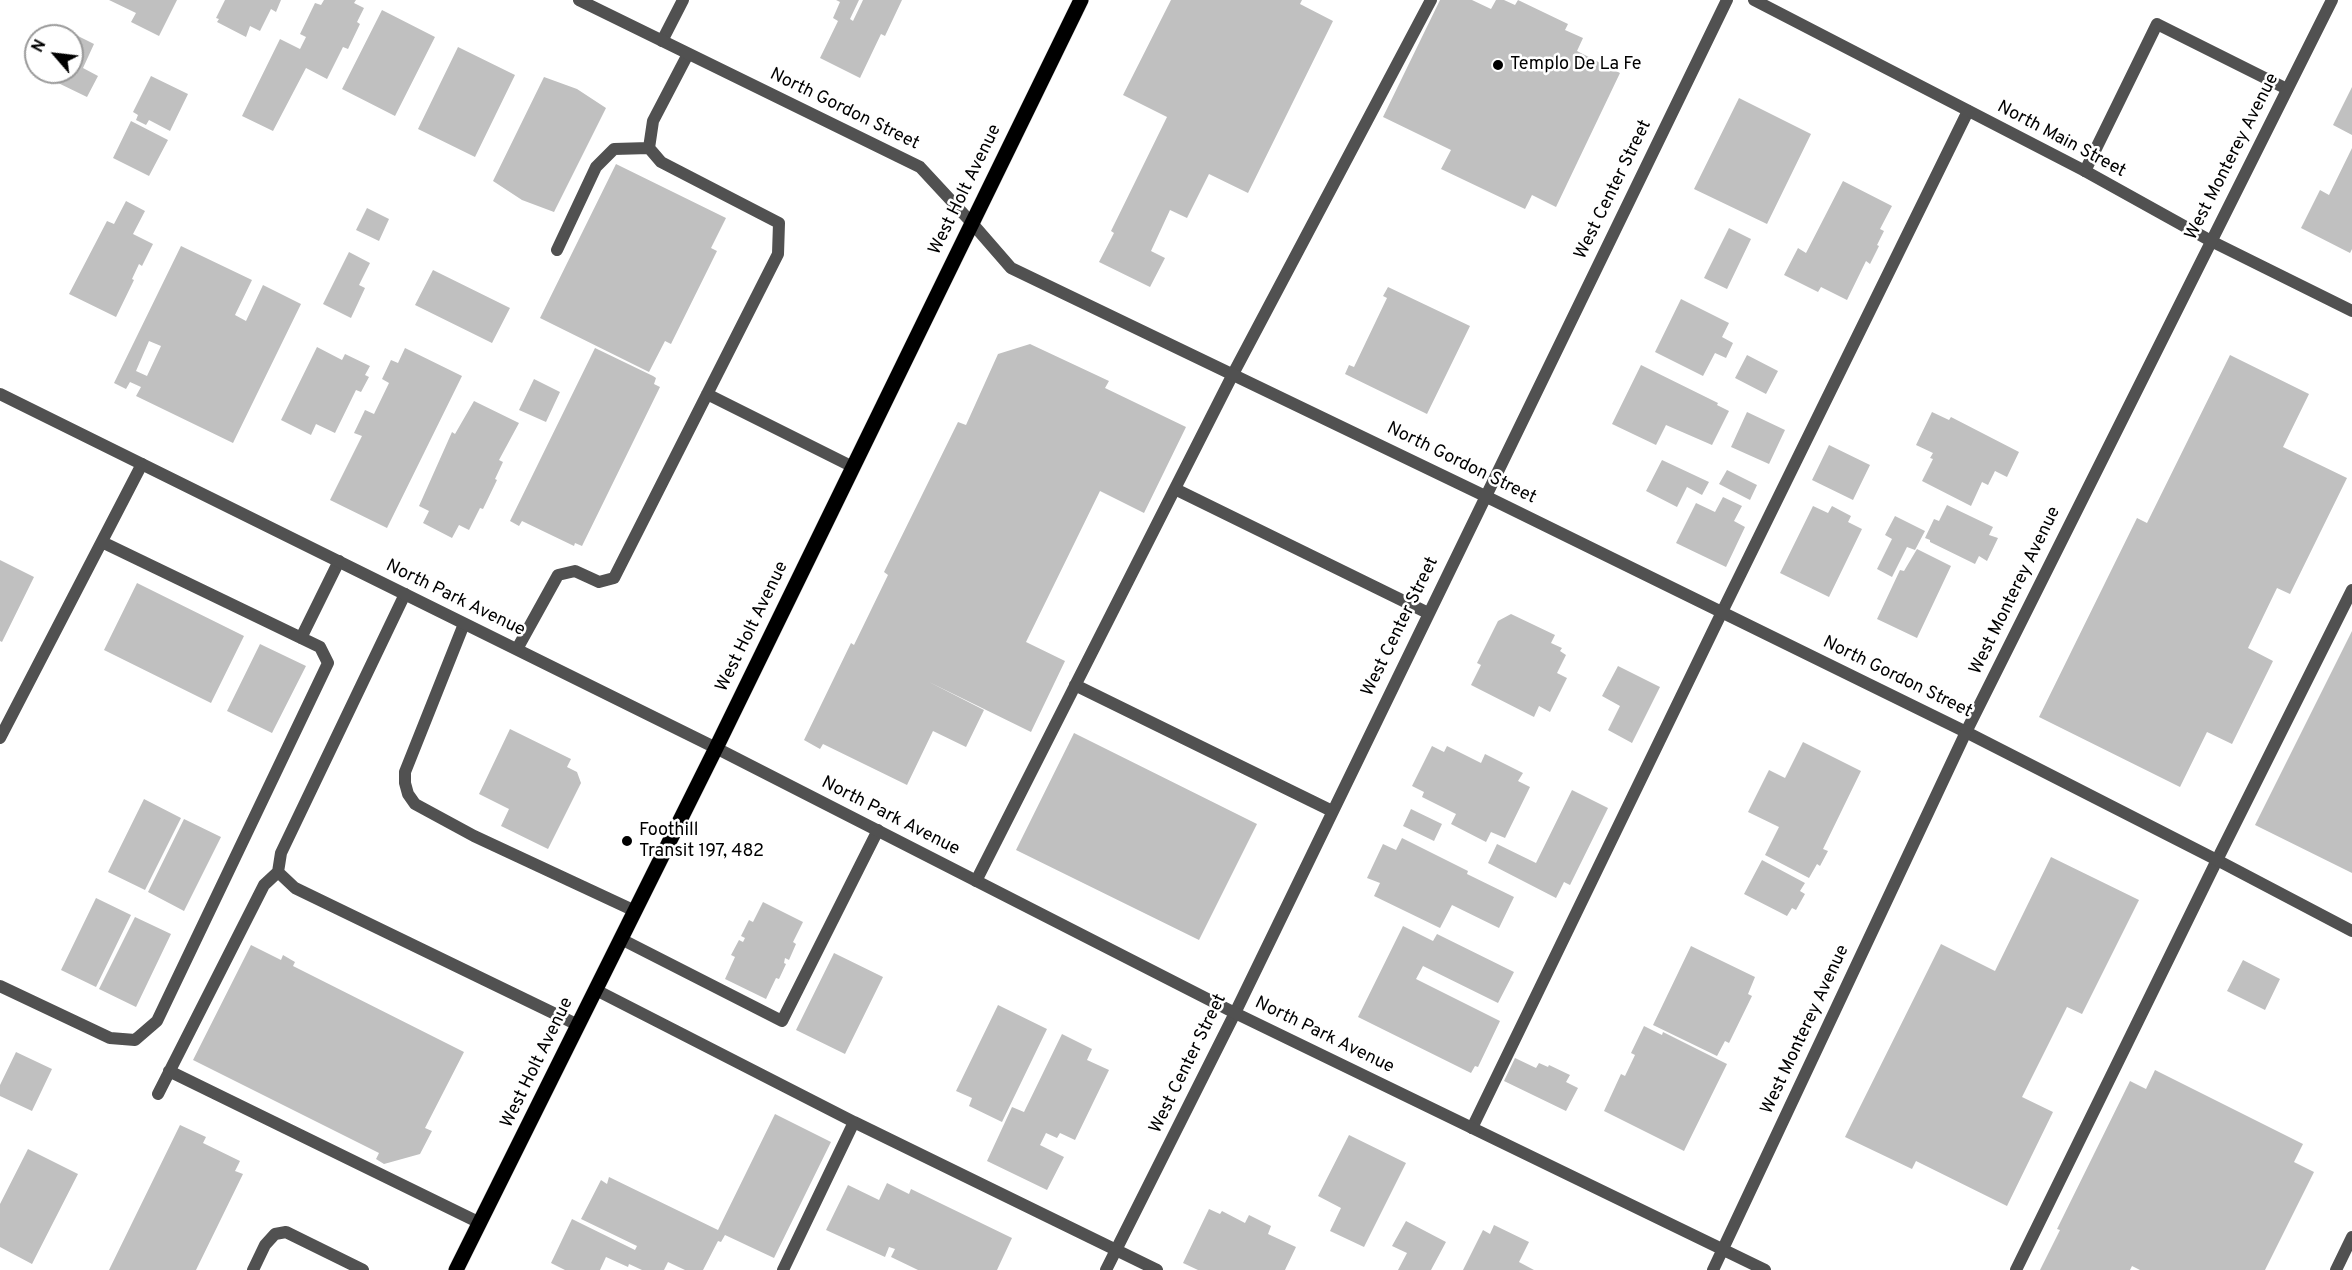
<!DOCTYPE html>
<html>
<head>
<meta charset="utf-8">
<style>
	body { margin:0 }
	#map { position:relative; width:2352px; height:1270px; overflow:hidden; background:#fff; font-family:Overpass,sans-serif }
	canvas { display:block }
	.north { position:absolute; left:24px; top:24px; width:60px; height:60px; box-sizing:border-box; background:#fff; border:2px solid #999; border-radius:50%; rotate:298deg; font-size:16px; font-weight:700; line-height:24px; text-align:center; color:#000 }
	.north::after { content:''; display:block; margin:auto; width:21px; height:27px; background:#000; clip-path:polygon(50% 0,100% 100%,50% 72%,0 100%) }
</style>
</head>
<body>
<div id="map">
<canvas width="2352" height="1270"></canvas>
<div class="north">N</div>
</div>
<script>
const ctx = document.querySelector('canvas').getContext('2d');
ctx.lineJoin = 'round';
function fill(path, color) { ctx.fillStyle = color; ctx.fill(path, 'evenodd'); }
const poly = rows => new Path2D(rows.map(r => 'M' + r).join(''));
function stroke(path, color, width, dash) { ctx.strokeStyle = color; ctx.lineWidth = width; ctx.lineCap = dash ? 'butt' : 'round'; ctx.setLineDash(dash || []); ctx.stroke(path); }
function write(font, color, halo, rows, align = 'center') {
  ctx.font = font + ' Overpass,sans-serif'; ctx.lineWidth = 5; ctx.setLineDash([]); ctx.textBaseline = 'middle'; ctx.strokeStyle = halo; ctx.fillStyle = color; for (const [text, x, y, turn = 0] of rows) {
    ctx.save(); ctx.translate(x, y); ctx.rotate((+turn || 0) * Math.PI / 180); ctx.textAlign = isNaN(turn) ? turn : align; if (halo) ctx.strokeText(text, 0, 0); ctx.fillText(text, 0, 0); ctx.restore();
  }
}
fill(poly([
	[109,0,177,0,159,36,131,22,136,13],
	[225,0,281,0,276,12,271,9,260,31,250,26,246,37,217,22,219,19,216,18],
	[324,0,356,0,354,3,364,8,357,22,360,24,348,49,343,47,327,79,306,68,273,131,242,116,280,39,300,49,306,37,300,34,315,3,321,5],
	[836,0,859,0,850,19,853,21,863,0,902,0,885,36,881,34,860,78,820,58,838,21,833,18,840,2],
	[1171,0,1302,0,1300,4,1333,21,1248,193,1209,174,1187,218,1170,210,1151,251,1165,258,1150,287,1099,262,1114,233,1111,231,1167,117,1123,95],
	[1440,0,1472,0,1491,9,1496,0,1504,0,1515,5,1518,0,1568,24,1565,30,1583,38,1577,51,1620,73,1556,207,1532,195,1525,209,1441,169,1451,150,1383,117],
	[382,10,435,37,395,116,342,89],
	[76,35,94,44,83,68,98,76,87,97,54,81,58,72,72,72,72,44],
	[458,47,515,75,475,157,418,129],
	[151,76,188,94,170,131,149,120,146,125,136,120,138,115,133,112],
	[544,77,577,89,606,108,554,212,522,200,493,181],
	[2352,87,2352,135,2333,125],
	[1739,98,1811,134,1767,224,1694,189],
	[131,121,168,140,149,176,113,158],
	[2352,148,2352,249,2350,253,2301,228,2320,190,2329,195],
	[616,164,726,218,711,248,717,251,671,344,665,341,649,372,540,318],
	[1843,181,1892,206,1880,229,1884,231,1877,245,1879,246,1870,264,1866,261,1847,300,1821,287,1818,292,1784,275,1798,248,1806,253],
	[126,201,145,211,133,234,153,244,142,266,139,264,132,279,134,280,116,317,69,294,107,221,114,224],
	[367,208,389,219,379,241,356,230],
	[1729,228,1751,239,1727,289,1704,278],
	[181,246,252,280,235,315,246,321,263,285,301,304,233,443,136,396,141,387,130,382,126,389,114,383],
	[149,341,161,346,147,376,136,371],
	[349,252,370,263,359,285,365,288,351,318,323,304],
	[433,270,510,308,492,343,415,305],
	[1388,287,1470,326,1427,414,1345,374,1349,365,1354,367,1387,298,1383,296],
	[1681,299,1729,323,1722,337,1733,343,1726,358,1715,353,1703,376,1655,352],
	[1030,344,1109,381,1105,388,1186,427,1144,513,1100,491,1026,642,1065,661,1031,732,929,682,984,710,966,747,933,731,907,785,823,744,820,749,804,740,851,643,854,645,888,575,884,572,958,422,966,425,998,354],
	[317,347,342,360,345,354,370,366,365,375,369,377,361,392,356,390,335,433,316,424,311,435,281,420],
	[405,348,462,376,387,528,330,500,362,436,354,433,365,410,374,414,389,383,382,379,391,360,398,363],
	[595,348,653,376,656,378,654,384,660,387,582,546,575,543,574,546,522,521,519,526,510,521],
	[1747,355,1778,371,1766,394,1735,378],
	[2230,355,2309,394,2283,447,2347,478,2290,594,2277,588,2248,648,2273,661,2232,744,2207,732,2180,787,2039,717,2137,518,2147,523],
	[1641,365,1718,403,1717,405,1729,411,1712,445,1666,425,1656,445,1612,424],
	[534,379,560,392,546,422,519,410],
	[474,401,519,423,499,460,503,462,495,479,497,480,483,509,480,508,469,530,459,525,452,538,423,523,429,511,419,506,452,432,455,434],
	[1747,412,1785,430,1769,464,1731,447],
	[1932,412,1949,420,1951,417,2019,452,2007,477,1995,471,1988,485,1982,482,1971,506,1922,481,1933,459,1930,458,1933,453,1916,445],
	[1829,445,1870,465,1853,500,1812,480],
	[1662,460,1709,482,1702,495,1687,487,1677,507,1646,491],
	[1727,470,1757,485,1750,500,1719,484],
	[1723,497,1742,506,1734,521,1745,527,1726,567,1676,543,1696,503,1715,512],
	[1947,505,1993,527,1989,535,1998,538,1987,561,1979,556,1975,564,1930,542,1930,540,1925,538,1934,519,1939,521],
	[1813,506,1828,513,1832,506,1851,516,1848,522,1862,529,1829,597,1780,573],
	[1895,516,1925,531,1915,550,1907,547,1892,577,1877,569,1892,539,1885,535],
	[1917,549,1951,566,1917,638,1877,619,1900,570,1904,571],
	[0,560,34,577,2,642,0,641],
	[137,583,244,636,211,703,104,650],
	[1511,614,1555,635,1551,643,1562,648,1560,651,1566,655,1557,673,1567,678,1550,712,1539,706,1534,717,1471,685,1481,665,1477,663,1498,621],
	[2352,631,2352,873,2255,825],
	[260,644,306,666,272,733,227,711],
	[1618,666,1660,687,1632,743,1608,730,1620,706,1602,696],
	[510,729,571,759,567,767,577,772,581,783,548,849,501,826,509,809,479,794],
	[1074,733,1257,824,1199,940,1016,850],
	[1803,742,1861,771,1823,849,1828,851,1820,866,1817,864,1809,878,1765,855,1779,827,1748,812,1769,770,1785,778],
	[1432,746,1444,752,1447,746,1481,763,1485,754,1523,773,1518,781,1530,787,1505,838,1491,832,1486,842,1451,824,1456,814,1422,797,1424,792,1412,786],
	[1572,790,1608,808,1570,885,1564,882,1556,898,1488,863,1497,844,1536,863],
	[144,799,181,818,145,890,108,872],
	[1411,809,1442,824,1434,841,1403,826],
	[184,819,221,837,184,911,148,892],
	[1402,838,1468,871,1467,874,1514,897,1499,928,1452,905,1440,928,1374,896,1380,883,1367,878,1383,844,1396,850],
	[2051,857,2139,900,2082,1014,2067,1007,2022,1097,2053,1112,2007,1206,1916,1161,1912,1169,1845,1137,1941,944,1995,971],
	[1762,860,1805,883,1800,891,1805,894,1796,910,1792,908,1787,916,1744,894],
	[96,898,131,915,96,987,61,970],
	[763,902,803,922,793,942,796,944,789,960,785,958,784,963,786,964,779,979,776,978,766,999,725,979,735,957,731,955,739,940,743,942,745,938,741,936,749,920,753,922],
	[135,917,171,934,136,1007,99,989],
	[1403,926,1433,941,1437,934,1514,972,1498,1003,1423,966,1416,979,1500,1021,1478,1067,1475,1066,1471,1073,1358,1017],
	[251,945,281,960,283,955,295,962,293,966,464,1052,425,1128,432,1131,420,1154,384,1164,376,1159,379,1153,193,1060],
	[1691,946,1755,977,1748,994,1752,996,1729,1043,1725,1041,1717,1056,1653,1025],
	[834,953,883,977,845,1054,796,1030],
	[2243,960,2280,979,2265,1010,2227,991],
	[998,1005,1047,1029,1002,1122,969,1106,972,1098,956,1091],
	[1644,1026,1662,1035,1663,1032,1727,1064,1684,1151,1604,1111,1621,1074,1625,1076,1635,1055,1631,1053],
	[1062,1034,1092,1049,1087,1060,1109,1070,1075,1140,1060,1133,1057,1138,1046,1133,1040,1145,1064,1157,1047,1190,987,1161,1012,1107,1024,1112],
	[16,1052,52,1069,32,1111,0,1096,0,1085],
	[1515,1058,1536,1068,1539,1063,1548,1067,1549,1065,1570,1075,1566,1082,1578,1088,1566,1111,1504,1081],
	[2155,1070,2303,1144,2294,1162,2314,1172,2265,1270,2140,1270,2132,1266,2130,1270,2040,1270,2060,1230,2057,1229,2130,1081,2146,1089],
	[775,1114,831,1142,774,1258,725,1235,721,1242,718,1241,703,1270,685,1270,668,1262,664,1270,642,1270,629,1264,628,1267,606,1257,600,1270,565,1270,551,1263,572,1219,635,1250,637,1246,581,1219,601,1180,607,1184,609,1177,718,1230],
	[180,1125,206,1137,203,1143,240,1161,235,1171,243,1174,196,1270,109,1270],
	[1349,1135,1406,1163,1364,1247,1330,1231,1341,1208,1318,1196],
	[28,1149,78,1174,32,1264,0,1247,0,1204],
	[887,1183,909,1194,911,1189,1012,1238,997,1270,918,1270,891,1257,895,1249,889,1247,885,1257,826,1230,848,1185,879,1200],
	[1209,1209,1220,1214,1222,1211,1245,1223,1249,1215,1271,1226,1268,1234,1296,1247,1285,1270,1198,1270,1183,1263],
	[1406,1221,1446,1242,1431,1270,1398,1270,1407,1253,1392,1246],
	[1494,1225,1529,1242,1519,1262,1534,1270,1463,1270,1483,1230,1490,1234]
]), '#c0c0c0');
const primary = poly([
	[456,1270,716,748,1081,0]
]);
stroke(primary, '#dbdbdb', 16);
stroke(poly([
	[662,41,683,0],
	[2085,171,2157,24,2287,89],
	[557,250,596,167,614,149,649,148],
	[707,394,853,467],
	[1175,489,1428,613],
	[405,594,281,853,278,872,295,888,578,1025],
	[464,624,405,772,405,783,408,794,415,804,474,836,635,911],
	[301,638,339,561],
	[517,649,558,575,575,571,599,582,614,578,778,254,779,223,661,162,649,148,653,121,688,54],
	[1075,685,1332,811],
	[0,738,142,464],
	[976,881,1233,374,1431,0],
	[621,939,782,1021,878,830],
	[0,986,110,1038,135,1040,157,1021,328,663,320,647,102,542],
	[596,990,854,1122],
	[169,1071,480,1223],
	[158,1094,264,885,278,872],
	[1472,1128,1722,612,1968,111],
	[253,1270,265,1245,275,1234,286,1232,363,1270],
	[783,1270,854,1122,1157,1270],
	[2016,1270,2217,860,2352,590]
]), '#515151', 12);
stroke(poly([
	[1754,0,2085,171,2211,241,2352,311],
	[971,222,1011,268,1485,496,1966,732,2217,860,2352,931],
	[1106,1270,1235,1013,1727,0],
	[2336,1270,2352,1237]
]), '#515151', 12);
stroke(poly([
	[579,0,920,167,971,222],
	[0,394,716,748,1235,1013,1765,1270],
	[1713,1270,1966,732,2332,0]
]), '#515151', 12);
stroke(primary, '#000', 15);
for (const [x, y, r, color] of [
	[1498,65,6,"#000"],
	[627,841,6,"#000"]
]) { const dot = new Path2D(); dot.arc(x, y, r, 0, 2 * Math.PI); ctx.fillStyle = color; ctx.fill(dot); stroke(dot, '#fff', 2); }
write('18px', '#000', '#fff', [
	["Templo De La Fe",1510,65],
	["Foothill",639,831],
	["Transit 197, 482",639,852]
], 'left');
write('18px', '#000', '#fff', [
	["North Gordon Street",844,110,26],
	["North Main Street",2061,140,28],
	["West Monterey Avenue",2233,157,-63],
	["West Holt Avenue",966,190,-64],
	["West Center Street",1614,190,-64],
	["North Gordon Street",1461,464,26],
	["West Monterey Avenue",2016,591,-64],
	["North Park Avenue",455,599,26],
	["West Holt Avenue",753,627,-64],
	["West Center Street",1401,627,-64],
	["North Gordon Street",1897,678,26],
	["North Park Avenue",890,817,27],
	["West Monterey Avenue",1806,1030,-65],
	["North Park Avenue",1324,1036,26],
	["West Holt Avenue",538,1063,-64],
	["West Center Street",1189,1064,-64]
]);
</script>
</body>
</html>
